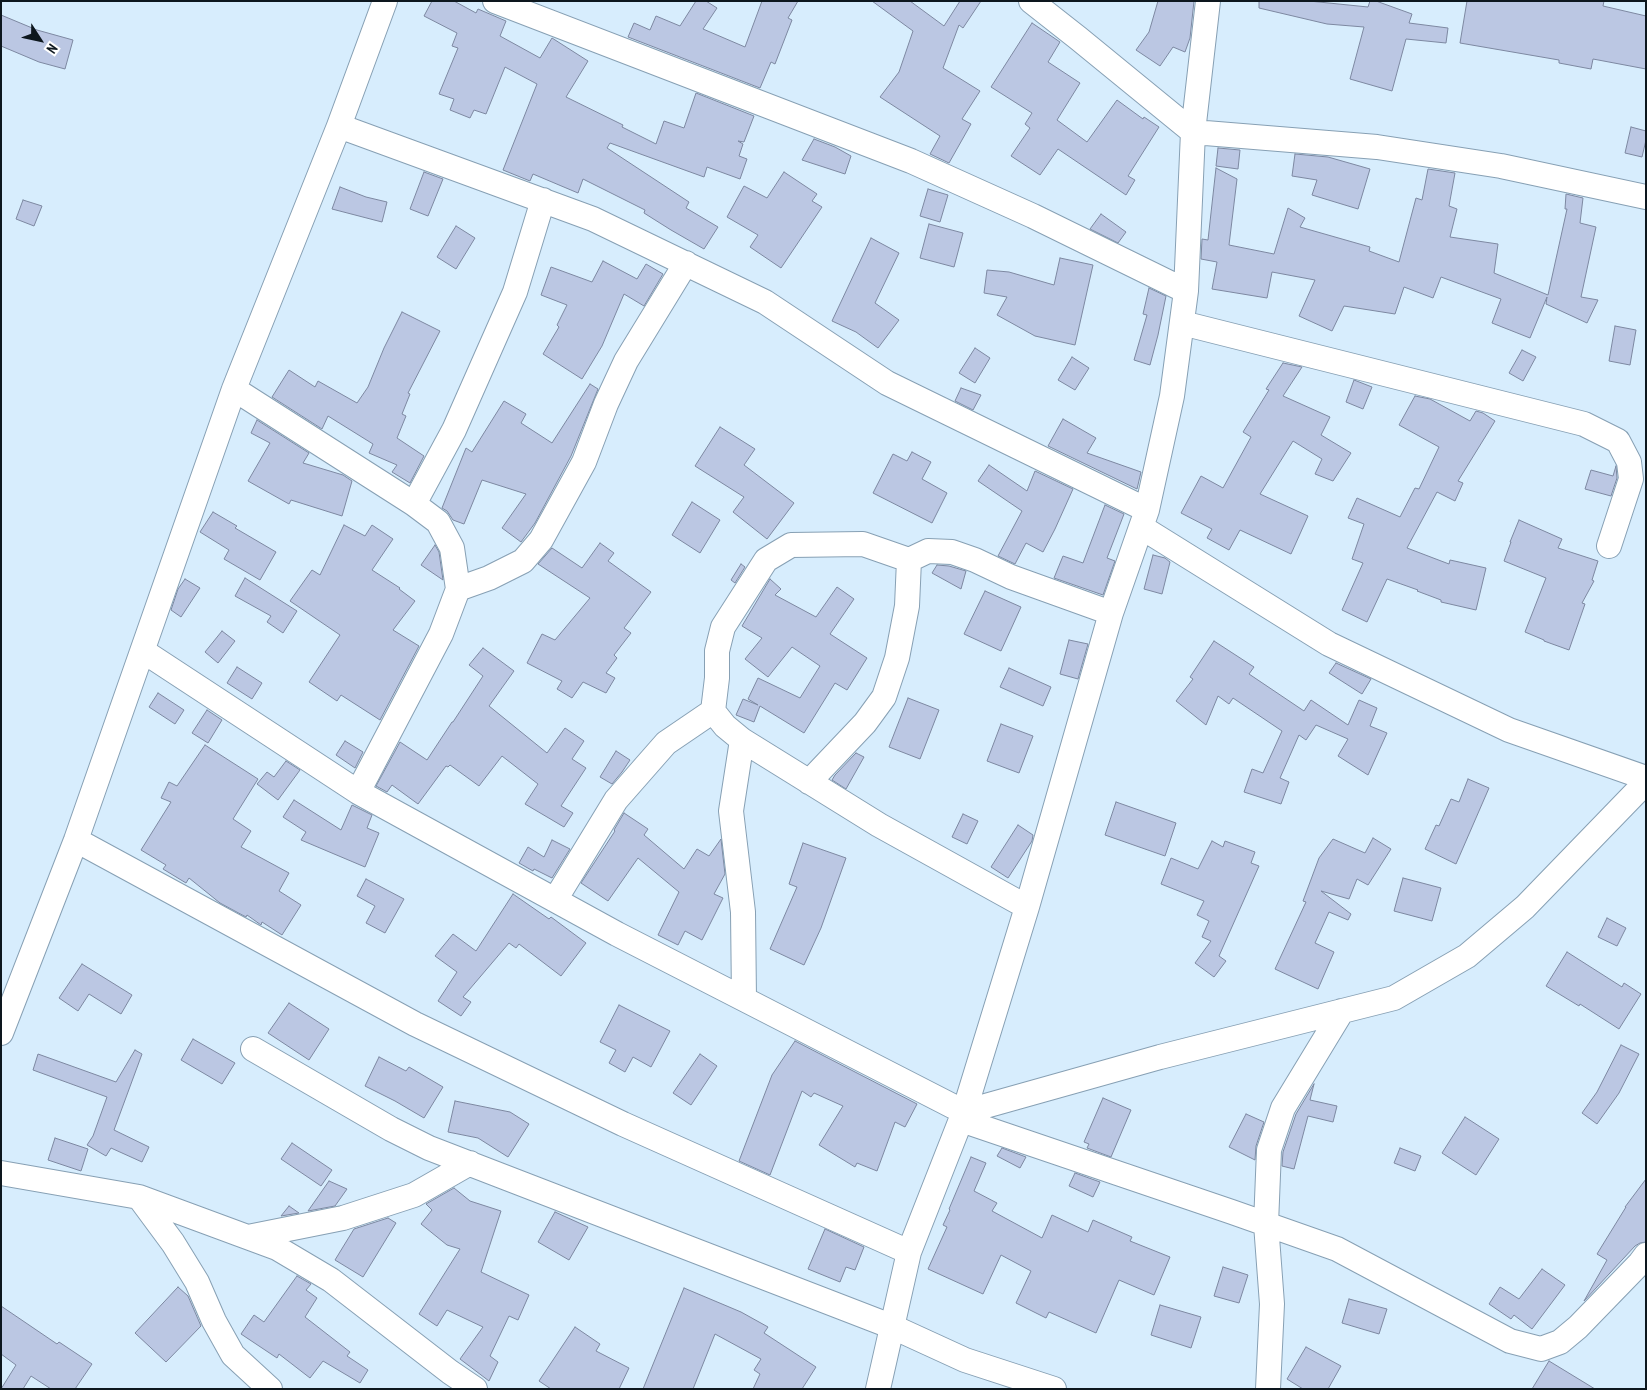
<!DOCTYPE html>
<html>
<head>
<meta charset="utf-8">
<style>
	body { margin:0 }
	#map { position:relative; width:1647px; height:1390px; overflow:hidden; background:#d7edfd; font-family:"PT Sans Narrow",sans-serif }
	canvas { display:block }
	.frame { position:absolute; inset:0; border:2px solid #0d171e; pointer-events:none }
	.north { position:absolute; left:15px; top:15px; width:50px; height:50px; -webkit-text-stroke:4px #fff; paint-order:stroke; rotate:125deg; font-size:14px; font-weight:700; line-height:20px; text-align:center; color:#0d171e }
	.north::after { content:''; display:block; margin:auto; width:18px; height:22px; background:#0d171e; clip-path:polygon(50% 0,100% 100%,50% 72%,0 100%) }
</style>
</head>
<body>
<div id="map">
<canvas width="1647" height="1390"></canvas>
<div class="frame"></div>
<div class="north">N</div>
</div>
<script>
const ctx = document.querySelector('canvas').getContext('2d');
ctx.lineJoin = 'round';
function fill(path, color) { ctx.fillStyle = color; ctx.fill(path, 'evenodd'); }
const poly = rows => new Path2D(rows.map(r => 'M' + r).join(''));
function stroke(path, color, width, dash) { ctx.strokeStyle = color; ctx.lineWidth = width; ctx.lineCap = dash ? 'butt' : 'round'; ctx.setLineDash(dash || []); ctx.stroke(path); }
const building = poly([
	[432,1,454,1,476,13,478,9,506,21,500,36,540,58,552,38,588,61,566,97,623,125,622,127,656,144,664,121,684,128,696,93,754,116,744,142,738,141,743,144,739,156,747,159,740,179,707,167,704,177,610,143,607,148,689,202,686,208,718,227,704,249,671,230,644,213,645,210,583,179,578,193,533,174,530,181,503,170,537,84,505,67,486,114,474,110,470,118,450,110,454,99,439,94,458,48,452,46,457,33,424,16,432,1],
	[696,1,706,1,717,8,703,29,745,47,762,1,798,1,788,18,792,20,775,64,771,62,760,88,628,37,634,23,650,30,656,16,680,26,696,1],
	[872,1,910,1,944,26,960,1,981,1,963,28,959,25,943,68,980,91,962,119,971,124,949,163,930,154,940,136,880,97,899,72,913,31,872,1],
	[1158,1,1194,1,1190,38,1185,52,1173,47,1160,66,1136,50,1149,32,1158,1],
	[1259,1,1309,1,1368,7,1370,1,1376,1,1412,14,1409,23,1448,28,1446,43,1406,39,1392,91,1350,79,1364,27,1327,24,1259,8,1259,1],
	[1467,1,1604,1,1603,6,1646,16,1646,69,1593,59,1591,69,1559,63,1559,60,1460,43,1467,1],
	[1,15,37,30,73,40,65,69,39,62,1,46,1,15],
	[1032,23,1060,42,1048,62,1080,83,1057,120,1087,142,1117,100,1143,119,1144,117,1159,127,1128,176,1135,180,1126,195,1058,149,1040,175,1011,156,1030,128,1025,124,1032,113,991,87,1032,23],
	[1631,127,1646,131,1646,140,1642,157,1625,153,1631,127],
	[814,139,835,147,851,156,845,174,802,160,814,139],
	[1218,148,1240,150,1238,169,1216,166,1218,148],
	[1295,154,1328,157,1370,169,1358,209,1312,195,1317,180,1292,176,1295,154],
	[1216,168,1237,179,1229,245,1274,254,1288,208,1305,218,1300,227,1370,247,1369,251,1399,262,1416,198,1422,200,1428,169,1455,173,1449,206,1457,209,1450,237,1498,244,1494,273,1548,295,1567,209,1565,209,1566,194,1583,198,1580,223,1596,227,1581,297,1598,300,1587,323,1546,304,1547,297,1530,338,1492,323,1501,299,1441,277,1433,298,1404,287,1395,314,1344,306,1332,331,1299,316,1315,280,1272,272,1267,298,1212,289,1217,262,1201,259,1202,239,1208,240,1216,168],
	[424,172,443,179,428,216,410,209,424,172],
	[784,172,817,194,812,201,822,207,781,268,750,247,758,235,727,217,744,186,767,198,784,172],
	[340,187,366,197,387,202,382,222,332,209,340,187],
	[928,189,948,195,940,222,920,216,928,189],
	[23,200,42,206,34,226,16,219,23,200],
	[1101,214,1126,232,1118,243,1090,229,1101,214],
	[929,224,963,233,954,267,920,258,929,224],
	[456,226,475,238,456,269,437,257,456,226],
	[871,238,899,253,875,303,899,320,878,348,856,332,832,321,871,238],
	[1060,258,1093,265,1075,345,1035,336,997,315,1007,297,984,293,987,270,1009,272,1054,285,1060,258],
	[603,261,637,279,646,264,663,274,644,306,624,294,602,346,582,379,543,354,559,327,557,325,567,305,541,295,551,267,592,282,603,261],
	[1149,288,1166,296,1158,335,1150,365,1134,360,1147,315,1143,314,1149,288],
	[402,312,440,331,408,393,410,394,402,414,406,416,397,438,424,456,410,483,392,472,397,465,369,453,373,444,328,416,322,429,272,397,289,370,315,387,318,381,357,403,368,387,384,348,402,312],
	[1615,326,1636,330,1630,365,1609,361,1615,326],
	[975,348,990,358,975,383,959,373,975,348],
	[1522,350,1536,357,1523,381,1509,373,1522,350],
	[1072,357,1089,368,1075,390,1058,380,1072,357],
	[1283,363,1302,367,1283,396,1330,417,1321,435,1351,453,1333,481,1315,474,1322,459,1293,441,1260,494,1308,516,1291,554,1240,530,1229,550,1207,538,1212,529,1181,513,1201,476,1223,488,1251,437,1243,432,1269,390,1266,389,1283,363],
	[1354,380,1372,387,1363,409,1346,402,1354,380],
	[590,384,598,389,571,456,535,523,521,542,502,528,526,494,482,480,464,524,453,520,447,511,442,508,466,448,472,452,504,401,526,414,521,423,552,443,590,384],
	[961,388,981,395,973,410,955,401,961,388],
	[1415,396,1430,399,1470,421,1476,411,1483,413,1495,421,1458,481,1463,483,1455,501,1437,492,1407,548,1449,564,1450,560,1486,568,1476,610,1441,602,1441,600,1417,591,1418,590,1387,579,1367,622,1342,610,1363,563,1352,559,1364,524,1348,518,1357,498,1400,517,1415,488,1419,489,1439,447,1399,425,1415,396],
	[1063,419,1096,438,1087,453,1141,472,1137,489,1048,446,1063,419],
	[257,420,309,453,303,463,343,475,352,481,342,516,291,500,289,504,248,481,270,443,251,433,257,420],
	[720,427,755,449,744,465,794,503,767,539,733,512,744,497,695,466,720,427],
	[912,452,931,462,922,479,947,493,932,523,873,493,893,454,907,461,912,452],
	[989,465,1027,491,1035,471,1073,489,1055,529,1043,552,1026,543,1015,564,998,556,1022,511,978,481,989,465],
	[1616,466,1617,478,1611,496,1585,489,1591,470,1613,476,1616,466],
	[692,502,720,520,700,553,672,535,692,502],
	[1105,505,1124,514,1107,558,1115,561,1103,595,1054,578,1063,556,1083,563,1105,505],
	[213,512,237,526,235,528,276,552,260,580,224,559,229,550,200,532,213,512],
	[1519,520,1562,539,1558,548,1598,561,1592,580,1594,581,1582,603,1585,604,1569,650,1544,641,1544,640,1525,632,1546,578,1504,561,1511,542,1510,542,1519,520],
	[344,525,365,536,372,525,393,539,372,570,400,588,399,589,415,601,393,630,419,646,380,720,341,695,337,701,309,682,340,635,290,601,312,570,320,575,344,525],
	[600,543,614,553,608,561,651,592,624,628,631,633,614,655,617,658,606,673,615,678,606,693,583,682,572,698,557,689,562,681,527,663,542,634,555,640,590,598,538,564,552,548,582,568,600,543],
	[435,545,439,552,443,580,421,565,435,545],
	[1153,555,1165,558,1170,562,1162,594,1144,589,1153,555],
	[741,564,745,567,735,583,731,580,741,564],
	[937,565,949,566,966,571,961,589,932,573,937,565],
	[245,578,297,611,283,633,267,622,271,616,235,596,245,578],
	[185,579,200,588,181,617,171,610,178,589,185,579],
	[770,579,781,589,775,595,816,617,837,587,854,599,830,634,867,658,847,690,835,683,804,733,760,706,754,722,736,715,743,699,758,705,748,699,758,678,800,698,820,666,792,647,768,677,745,659,762,638,742,626,770,579],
	[985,591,1021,607,1001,651,964,634,985,591],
	[222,631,235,641,218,663,205,652,222,631],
	[1069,640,1088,644,1078,679,1060,674,1069,640],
	[1214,641,1254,667,1249,674,1304,711,1311,700,1348,725,1359,700,1377,708,1370,726,1387,733,1368,775,1338,756,1348,739,1316,725,1306,740,1299,735,1280,778,1289,782,1281,804,1244,792,1252,769,1263,773,1282,731,1233,698,1229,704,1218,696,1206,725,1176,701,1193,679,1190,677,1214,641],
	[483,648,514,671,489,706,547,753,565,728,584,741,572,759,586,768,561,806,573,813,564,827,525,804,538,784,502,756,479,786,450,765,448,767,446,766,418,804,392,785,387,792,376,786,400,742,427,760,452,722,453,722,483,676,469,665,483,648],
	[1336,663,1371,679,1362,694,1329,673,1336,663],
	[237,667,262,683,252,699,227,683,237,667],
	[1009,668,1051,687,1043,706,1000,687,1009,668],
	[158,693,184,710,175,724,149,707,158,693],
	[908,698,939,710,920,759,889,747,908,698],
	[207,710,222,720,208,743,192,733,207,710],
	[1001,724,1033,736,1019,773,987,761,1001,724],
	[345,741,363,752,355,768,336,755,345,741],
	[205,745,258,779,233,819,251,831,241,847,289,873,279,891,301,905,282,935,262,922,261,925,247,915,246,917,220,903,189,878,186,883,163,869,166,865,141,850,171,802,161,798,169,782,177,786,205,745],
	[616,751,630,760,622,772,612,784,600,777,616,751],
	[856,753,864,757,846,789,832,780,835,775,856,753],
	[286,761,300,770,278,800,257,784,267,772,274,777,286,761],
	[1468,779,1489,788,1456,864,1425,849,1436,825,1439,826,1451,799,1459,802,1468,779],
	[294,800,341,830,352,805,372,815,367,828,379,833,365,867,301,840,306,832,283,817,294,800],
	[1116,802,1176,823,1165,856,1105,835,1116,802],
	[624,813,648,829,644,835,684,869,697,849,709,856,721,839,725,874,714,894,723,898,702,940,685,931,678,945,658,935,679,892,638,858,608,901,581,883,615,831,614,830,624,813],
	[963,814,978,821,967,844,952,837,963,814],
	[1018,825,1033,835,1032,841,1008,878,991,867,1018,825],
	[1373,838,1391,849,1368,885,1357,879,1349,899,1321,891,1351,914,1348,920,1329,912,1315,943,1334,952,1318,989,1275,969,1306,902,1303,901,1319,858,1333,839,1365,853,1373,838],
	[552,840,570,849,552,878,534,869,533,871,519,863,528,847,544,857,552,840],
	[1212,841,1223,847,1225,841,1255,852,1251,863,1259,866,1219,956,1226,961,1214,977,1195,963,1211,941,1202,937,1209,921,1197,915,1204,901,1161,884,1171,858,1198,869,1212,841],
	[803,843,846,858,821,928,804,965,770,949,797,887,789,884,803,843],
	[1403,878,1441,888,1432,921,1394,911,1403,878],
	[366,879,404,899,385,933,366,923,375,906,357,896,366,879],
	[513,894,549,919,551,917,586,943,561,976,519,944,516,948,509,943,463,997,471,1002,461,1016,438,1001,457,972,435,956,453,934,476,951,513,894],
	[1607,918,1626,928,1617,946,1598,937,1607,918],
	[1567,952,1622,987,1624,983,1641,994,1619,1029,1580,1004,1579,1006,1546,986,1567,952],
	[82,964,132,995,121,1014,89,994,78,1011,59,998,82,964],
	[289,1003,329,1029,309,1060,268,1033,289,1003],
	[619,1005,670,1031,651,1067,633,1057,625,1072,609,1063,616,1050,600,1042,619,1005],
	[193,1039,235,1063,222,1084,181,1060,193,1039],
	[795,1041,917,1104,905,1127,895,1122,877,1171,857,1163,855,1167,819,1145,843,1106,814,1093,811,1097,802,1091,770,1175,739,1161,772,1075,795,1041],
	[1621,1045,1639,1054,1619,1093,1597,1124,1582,1113,1597,1092,1621,1045],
	[135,1050,142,1054,114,1130,149,1147,142,1162,111,1148,106,1156,87,1145,93,1136,107,1097,33,1070,38,1054,116,1082,135,1050],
	[700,1054,717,1066,691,1105,673,1093,700,1054],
	[379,1057,406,1071,409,1067,443,1087,424,1118,395,1101,365,1086,379,1057],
	[1314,1084,1310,1100,1337,1106,1333,1122,1308,1116,1294,1169,1282,1166,1283,1152,1296,1114,1314,1084],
	[1103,1098,1131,1110,1111,1157,1087,1148,1089,1144,1084,1142,1103,1098],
	[455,1101,510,1112,529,1124,508,1157,478,1138,448,1132,455,1101],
	[1246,1114,1264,1122,1256,1146,1255,1160,1229,1147,1246,1114],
	[1465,1117,1499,1139,1476,1175,1442,1153,1465,1117],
	[55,1138,88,1149,81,1171,48,1160,55,1138],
	[292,1143,332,1170,321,1186,281,1159,292,1143],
	[1002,1148,1026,1157,1020,1168,997,1156,1002,1148],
	[1400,1148,1421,1156,1415,1171,1394,1163,1400,1148],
	[971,1157,986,1163,974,1191,997,1203,992,1211,1042,1238,1052,1215,1088,1232,1093,1220,1132,1237,1130,1241,1170,1257,1154,1295,1119,1280,1096,1333,1049,1312,1046,1318,1016,1303,1031,1271,1001,1255,983,1294,928,1269,947,1227,943,1225,950,1210,949,1209,971,1157],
	[1075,1173,1100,1182,1093,1197,1069,1186,1075,1173],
	[1646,1179,1646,1242,1640,1243,1635,1246,1584,1301,1607,1260,1597,1254,1626,1207,1625,1207,1646,1179],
	[329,1181,347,1189,335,1206,308,1211,329,1181],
	[454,1188,470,1201,501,1211,481,1272,529,1295,518,1320,509,1316,490,1356,498,1362,489,1381,460,1359,483,1327,447,1310,437,1326,419,1314,460,1249,447,1245,421,1224,432,1210,426,1204,454,1188],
	[289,1206,299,1213,281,1216,289,1206],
	[555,1212,588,1227,569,1260,538,1242,555,1212],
	[388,1218,396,1223,363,1277,335,1260,354,1229,388,1218],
	[825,1229,864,1247,855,1270,846,1267,840,1282,808,1269,825,1229],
	[1223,1267,1248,1275,1239,1303,1214,1296,1223,1267],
	[1542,1269,1565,1285,1532,1329,1514,1315,1511,1319,1489,1304,1500,1287,1519,1299,1542,1269],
	[297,1276,311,1284,306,1290,317,1298,305,1317,350,1352,347,1356,368,1370,360,1383,323,1361,310,1378,279,1354,277,1358,241,1334,254,1315,264,1322,297,1276],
	[178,1287,188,1296,201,1326,166,1362,135,1333,178,1287],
	[684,1288,741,1312,768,1327,764,1333,816,1367,802,1389,753,1389,760,1374,754,1370,761,1359,715,1334,693,1389,643,1389,684,1288],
	[1349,1299,1387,1309,1379,1334,1342,1323,1349,1299],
	[1160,1305,1201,1317,1191,1348,1151,1335,1160,1305],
	[1,1306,57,1344,59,1342,92,1364,75,1389,51,1389,31,1376,23,1389,1,1389,16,1365,1,1354,1,1306],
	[575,1327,600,1344,596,1351,629,1368,619,1389,551,1389,539,1381,575,1327],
	[1306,1347,1341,1366,1328,1389,1303,1389,1287,1379,1306,1347],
	[1549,1361,1595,1389,1532,1389,1549,1361]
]);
fill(building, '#bbc7e3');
stroke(building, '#7d88a1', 1);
const minor = poly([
	[495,1,911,161,1033,216,1186,291],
	[1031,1,1078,38,1193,132,1377,147,1501,166,1646,197],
	[339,126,593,219,765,302,887,383,1147,510],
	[1182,323,1584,424,1618,441,1629,462,1631,479,1609,546],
	[234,389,414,504,438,522,452,548,458,589,441,634,358,792],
	[414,504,454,430,515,292,543,200],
	[1141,527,1329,644,1509,730,1646,778],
	[458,589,489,578,523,561,541,540,584,462,606,404,626,361,686,263],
	[143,651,358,792,617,934,964,1112,1160,1057,1394,998,1467,956,1525,907,1646,782],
	[742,740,731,811,743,912,744,999],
	[809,782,865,723,884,697,897,658,907,606,909,560],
	[76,840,415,1024,623,1124,909,1252],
	[555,900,616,800,666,743,713,711],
	[1027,907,879,825,742,740,725,726,713,711,717,678,717,651,723,627,766,560,791,545,863,544,909,560,928,551,952,552,975,560,1011,577,1111,613],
	[1,1033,76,840,234,389,339,126,385,1],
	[253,1049,391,1129,429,1148,893,1327,965,1360,1054,1389],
	[961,1120,1232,1212,1337,1249,1510,1341,1541,1349,1560,1342,1578,1327,1640,1263,1646,1255],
	[1,1173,139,1197,277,1248,331,1280,450,1372,475,1389],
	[139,1197,173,1243,197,1282,214,1321,233,1355,270,1389],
	[248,1237,343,1218,414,1195,470,1163],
	[878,1389,909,1252,964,1112,1027,907,1111,613,1147,510,1172,396,1186,291,1193,132,1208,1],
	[1268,1389,1272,1304,1266,1224,1269,1150,1283,1108,1342,1011]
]);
stroke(minor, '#87a0b4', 26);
stroke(minor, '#fff', 24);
</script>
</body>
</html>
